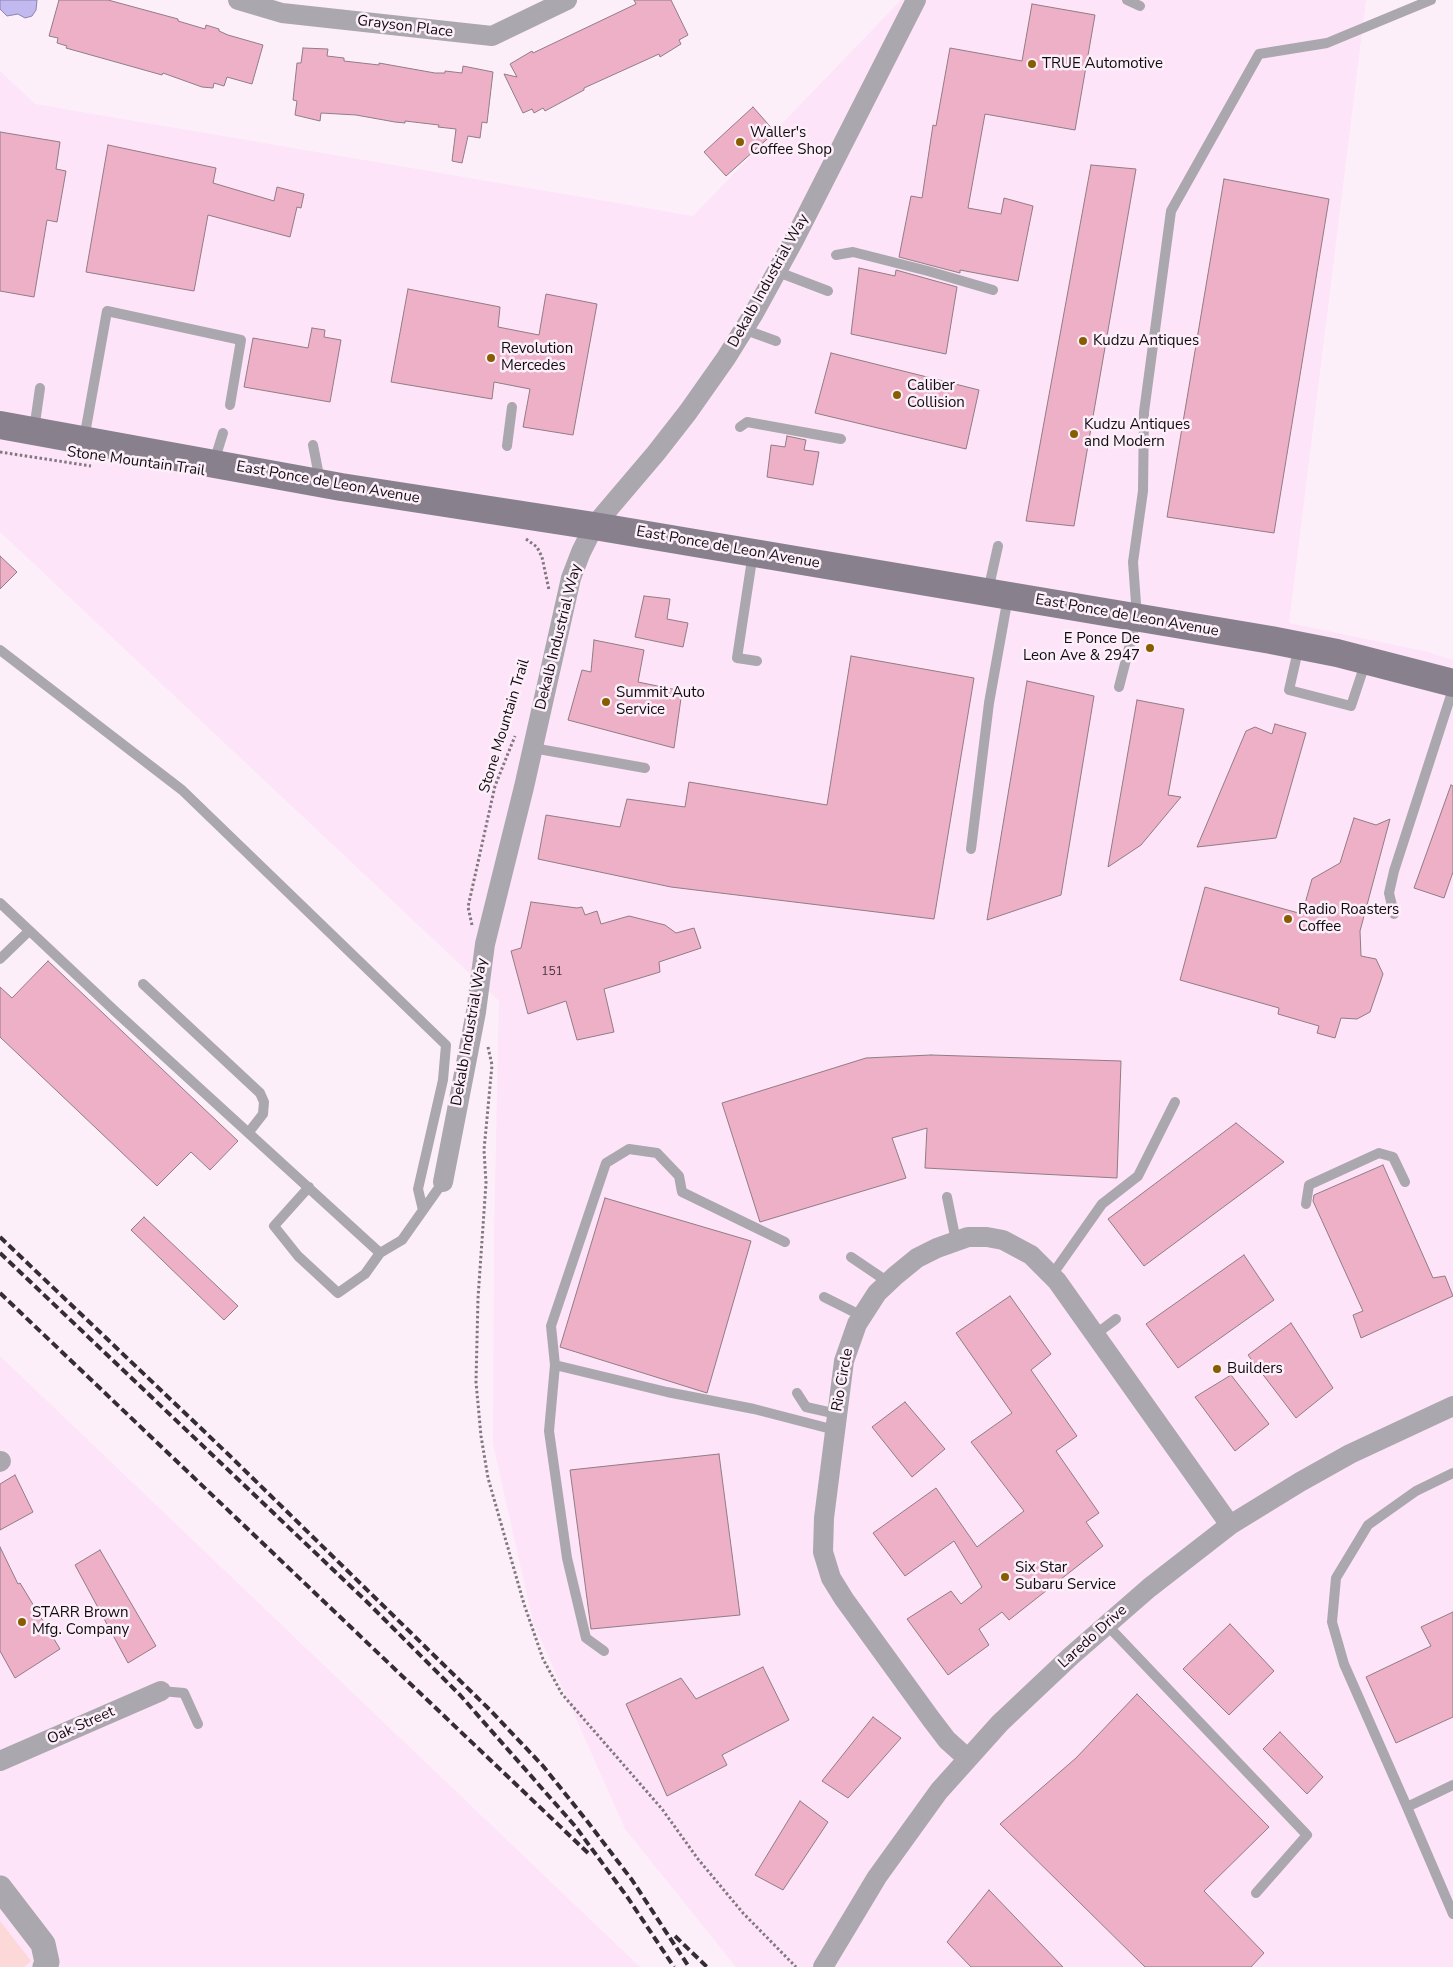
<!DOCTYPE html>
<html>
<head>
<meta charset="utf-8">
<style>
	body { margin:0 }
	canvas { display:block; background:#fdeffa }
</style>
</head>
<body>
<canvas width="1453" height="1967"></canvas>
<script>
const ctx = document.querySelector('canvas').getContext('2d');
ctx.lineJoin = 'round';
function fill(path, color) { ctx.fillStyle = color; ctx.fill(path, 'evenodd'); }
const poly = rows => new Path2D(rows.map(r => 'M' + r).join(''));
function stroke(path, color, width, dash) { ctx.strokeStyle = color; ctx.lineWidth = width; ctx.lineCap = dash ? 'butt' : 'round'; ctx.setLineDash(dash || []); ctx.stroke(path); }
function write(font, color, halo, rows, align = 'center') {
  ctx.font = font + ' "Nunito Sans",sans-serif'; ctx.lineWidth = 5; ctx.setLineDash([]); ctx.textBaseline = 'middle'; ctx.strokeStyle = halo; ctx.fillStyle = color; for (const [text, x, y, turn = 0] of rows) {
    ctx.save(); ctx.translate(x, y); ctx.rotate((+turn || 0) * Math.PI / 180); ctx.textAlign = isNaN(turn) ? turn : align; if (halo) ctx.strokeText(text, 0, 0); ctx.fillText(text, 0, 0); ctx.restore();
  }
}
fill(poly([
	[901,0,1366,0,1289,623,1424,651,1453,660,1453,1967,736,1967,625,1829,533,1622,493,1444,494,1233,499,1001,0,532,0,71,35,104,693,216],
	[0,1356,640,1967,0,1967]
]), '#fde4f8');
fill(poly([
	[0,1921,31,1961,24,1967,0,1967]
]), '#fcd8d9');
const water = poly([
	[0,0,37,0,36,10,32,16,25,18,18,14,7,16,0,9,0,0]
]);
fill(water, '#c1b9f0');
stroke(water, '#8c84ac', 1);
const building = poly([
	[59,0,108,0,178,19,178,21,205,29,206,25,219,29,219,31,228,35,263,45,252,84,227,77,224,86,214,83,213,88,202,87,163,73,162,75,66,48,67,46,57,43,58,38,49,36,59,0],
	[634,0,671,0,688,35,679,40,681,44,660,57,659,54,584,88,584,90,545,111,543,108,534,113,532,109,523,113,504,74,517,77,510,64,532,51,533,53,636,4,634,0],
	[1032,4,1095,15,1075,130,985,114,968,208,1001,214,1004,198,1033,206,1018,281,960,270,960,273,899,257,911,196,922,198,933,125,936,126,950,48,1022,61,1032,4],
	[303,48,328,49,327,56,344,58,344,61,379,65,379,63,435,73,445,73,445,71,462,73,463,66,493,72,487,123,482,122,480,138,468,136,462,163,452,161,456,129,438,127,439,125,405,121,405,123,395,122,356,115,321,113,320,121,295,115,297,101,293,100,297,63,301,63,303,48],
	[753,107,775,132,726,176,704,152,753,107],
	[0,132,60,142,56,169,66,171,57,222,47,220,34,297,0,291,0,132],
	[108,145,216,168,213,183,274,201,277,187,304,194,301,208,297,207,290,237,208,215,194,291,86,272,108,145],
	[1091,165,1136,169,1074,526,1026,521,1091,165],
	[1224,179,1329,199,1274,533,1167,517,1224,179],
	[859,268,895,276,896,270,957,287,946,354,851,334,859,268],
	[408,289,500,307,498,327,539,335,546,294,597,304,573,435,523,427,530,389,494,382,492,399,391,382,408,289],
	[312,328,325,330,324,337,341,340,330,402,244,387,253,338,308,348,312,328],
	[831,353,979,390,966,449,815,413,831,353],
	[787,436,806,440,804,450,819,452,813,485,767,477,771,445,785,447,787,436],
	[0,556,17,572,0,589,0,556],
	[644,596,670,599,667,619,688,623,683,647,635,637,644,596],
	[594,640,644,650,638,682,682,691,674,748,568,720,582,670,591,672,594,640],
	[851,656,974,678,934,919,671,887,538,859,546,815,620,827,627,799,685,807,689,782,827,805,851,656],
	[1027,681,1094,696,1061,895,987,920,1027,681],
	[1137,700,1184,709,1168,795,1181,797,1141,845,1108,867,1137,700],
	[1275,724,1306,733,1276,838,1197,847,1246,731,1255,727,1272,734,1275,724],
	[1451,785,1453,786,1453,872,1444,898,1414,888,1451,785],
	[1354,818,1376,825,1390,819,1360,931,1361,956,1376,959,1383,974,1370,1012,1357,1019,1341,1018,1335,1038,1317,1033,1319,1026,1278,1014,1279,1008,1180,980,1205,887,1302,914,1312,879,1340,863,1354,818],
	[531,902,577,908,582,907,585,915,597,911,601,924,629,916,665,925,676,933,694,928,701,948,659,962,660,972,604,989,614,1032,577,1040,566,1001,528,1014,511,951,521,948,531,902],
	[48,961,238,1141,210,1170,191,1152,157,1186,0,1037,0,987,12,998,48,961],
	[931,1055,1121,1061,1117,1178,925,1168,927,1128,892,1138,906,1178,760,1222,722,1103,866,1058,931,1055],
	[1236,1123,1284,1162,1144,1266,1108,1219,1236,1123],
	[1383,1165,1433,1278,1445,1276,1453,1296,1361,1338,1353,1315,1363,1311,1313,1201,1314,1195,1383,1165],
	[605,1198,751,1241,707,1393,560,1347,605,1198],
	[144,1217,238,1306,224,1320,131,1230,144,1217],
	[1244,1255,1274,1300,1178,1368,1146,1324,1244,1255],
	[1010,1296,1051,1354,1031,1370,1077,1436,1056,1451,1099,1513,1086,1522,1103,1546,1009,1620,1002,1612,979,1629,989,1645,948,1675,907,1619,951,1591,961,1604,982,1587,954,1541,905,1576,873,1533,936,1488,977,1547,1024,1511,971,1442,1012,1413,956,1333,1010,1296],
	[1291,1323,1333,1388,1296,1418,1248,1355,1291,1323],
	[1231,1375,1269,1424,1235,1451,1195,1397,1231,1375],
	[905,1402,945,1449,912,1477,872,1427,905,1402],
	[719,1454,740,1615,591,1629,570,1470,719,1454],
	[15,1475,33,1512,0,1530,0,1484,15,1475],
	[0,1547,18,1584,20,1583,60,1649,15,1678,0,1651,0,1547],
	[100,1550,156,1646,128,1663,75,1565,100,1550],
	[1453,1612,1453,1717,1396,1743,1366,1677,1431,1646,1421,1627,1453,1612],
	[1230,1624,1274,1671,1229,1715,1183,1669,1230,1624],
	[763,1667,789,1720,722,1755,727,1765,667,1796,626,1704,681,1678,696,1699,763,1667],
	[1137,1694,1269,1827,1204,1891,1264,1953,1251,1967,1145,1967,1000,1824,1076,1758,1137,1694],
	[873,1717,901,1738,848,1798,822,1781,873,1717],
	[1280,1732,1323,1777,1307,1794,1263,1749,1280,1732],
	[800,1801,828,1822,783,1890,755,1875,800,1801],
	[989,1890,1063,1967,971,1967,947,1942,989,1890]
]);
fill(building, '#edb0c7');
stroke(building, '#917d84', 1);
stroke(poly([
	[0,452,91,466],
	[526,539,537,547,542,557,549,590],
	[472,925,468,907,495,786,515,736],
	[488,1047,492,1065,484,1150,486,1183,478,1298,476,1382,481,1436,488,1478,524,1604,543,1659,562,1694,662,1809,698,1859,743,1913,796,1967]
]), '#81787f', 3, [2.5, 2.5]);
stroke(poly([
	[1127,0,1140,6],
	[836,255,853,252,928,271,993,290],
	[778,272,828,291],
	[743,329,776,341],
	[740,427,747,422,841,439],
	[34,430,40,388],
	[84,439,107,311,241,340,230,405],
	[313,445,320,481],
	[507,446,512,407],
	[214,462,223,433],
	[753,553,737,658,757,661],
	[988,591,998,546],
	[1299,646,1289,690,1351,706,1366,661],
	[0,650,182,790,446,1045,443,1080,418,1189,423,1210],
	[1119,687,1137,617,1133,562,1143,491,1144,412,1171,211,1259,54,1327,43,1431,0],
	[533,748,645,768],
	[971,849,989,703,1008,597],
	[0,903,117,1013,380,1253,402,1240,443,1182],
	[1394,914,1389,893,1394,871,1453,689],
	[0,959,29,931],
	[143,984,260,1093,264,1102,263,1114,249,1132],
	[309,1187,274,1226,298,1256,338,1293,365,1274,380,1253],
	[947,1197,956,1241],
	[1306,1204,1309,1185,1379,1153,1393,1157,1405,1182],
	[851,1257,888,1282],
	[1052,1275,1102,1204,1138,1176,1175,1102],
	[824,1297,862,1316],
	[1096,1334,1116,1319],
	[555,1365,551,1326,606,1163,629,1149,657,1153,679,1176,682,1192,785,1242],
	[797,1393,806,1407,837,1414],
	[1107,1625,1307,1835,1256,1893],
	[604,1651,586,1638,567,1558,549,1431,555,1365,667,1392,754,1409,835,1430],
	[161,1691,184,1693,198,1724],
	[1453,1785,1407,1807,1453,1914],
	[1407,1807,1344,1664,1332,1622,1336,1578,1368,1525,1416,1491,1453,1473]
]), '#aba7ae', 10);
stroke(poly([
	[238,0,282,13,492,36,567,0],
	[443,1182,476,1012,485,944,524,787,571,578,581,552,594,526,656,453,688,412,726,358,754,313,794,240,916,0],
	[0,1462,1,1461],
	[967,1758,947,1740,931,1719,844,1599,831,1578,823,1552,824,1518,844,1361,857,1324,877,1293,895,1276,917,1258,937,1248,968,1237,987,1237,1003,1240,1031,1255,1057,1281,1230,1525],
	[0,1761,161,1691],
	[823,1967,877,1877,939,1791,1000,1723,1071,1656,1149,1588,1230,1525,1300,1482,1350,1454,1453,1406]
]), '#aba7ae', 20);
stroke(poly([
	[0,1888,43,1944,47,1962,45,1967]
]), '#aba7ae', 25);
stroke(poly([
	[0,425,341,487,594,526,1271,640,1337,653,1453,683]
]), '#88818d', 28);
stroke(poly([
	[0,1237,229,1455,491,1711,543,1766,587,1821,632,1880,689,1967],
	[0,1253,365,1600,460,1695,575,1826,628,1898,674,1967],
	[0,1293,588,1853],
	[675,1936,707,1967]
]), '#342d33', 4, [8, 4]);
for (const [x, y, r, color] of [
	[1032,64,5,"#885d00"],
	[740,142,5,"#885d00"],
	[1083,341,5,"#885d00"],
	[491,358,5,"#885d00"],
	[897,395,5,"#885d00"],
	[1074,434,5,"#885d00"],
	[1150,648,5,"#885d00"],
	[606,702,5,"#885d00"],
	[1288,919,5,"#885d00"],
	[1217,1369,5,"#885d00"],
	[1005,1577,5,"#885d00"],
	[22,1622,5,"#885d00"]
]) { const dot = new Path2D(); dot.arc(x, y, r, 0, 2 * Math.PI); ctx.fillStyle = color; ctx.fill(dot); stroke(dot, '#fdeffa', 2); }
write('12px', '#47343d', null, [
	["151",552,972]
]);
write('15px', '#100a0f', '#fdeffa', [
	["Grayson Place",405,27,7],
	["Dekalb Industrial Way",769,281,-61],
	["Stone Mountain Trail",136,462,8],
	["East Ponce de Leon Avenue",328,483,10],
	["East Ponce de Leon Avenue",728,548,10],
	["East Ponce de Leon Avenue",1127,616,10],
	["Dekalb Industrial Way",559,637,-76],
	["Stone Mountain Trail",505,726,-73],
	["Dekalb Industrial Way",470,1032,-80],
	["Rio Circle",843,1380,-80],
	["Laredo Drive",1093,1637,-42],
	["Oak Street",81,1726,-24]
]);
write('15px', '#100a0f', '#fdeffa', [
	["TRUE Automotive",1042,64],
	["Waller's",750,133],
	["Coffee Shop",750,150],
	["Kudzu Antiques",1093,341],
	["Revolution",501,349],
	["Mercedes",501,366],
	["Caliber",907,386],
	["Collision",907,403],
	["Kudzu Antiques",1084,425],
	["and Modern",1084,442],
	["E Ponce De",1140,639,"right"],
	["Leon Ave & 2947",1140,656,"right"],
	["Summit Auto",616,693],
	["Service",616,710],
	["Radio Roasters",1298,910],
	["Coffee",1298,927],
	["Builders",1227,1369],
	["Six Star",1015,1568],
	["Subaru Service",1015,1585],
	["STARR Brown",32,1613],
	["Mfg. Company",32,1630]
], 'left');
</script>
</body>
</html>
